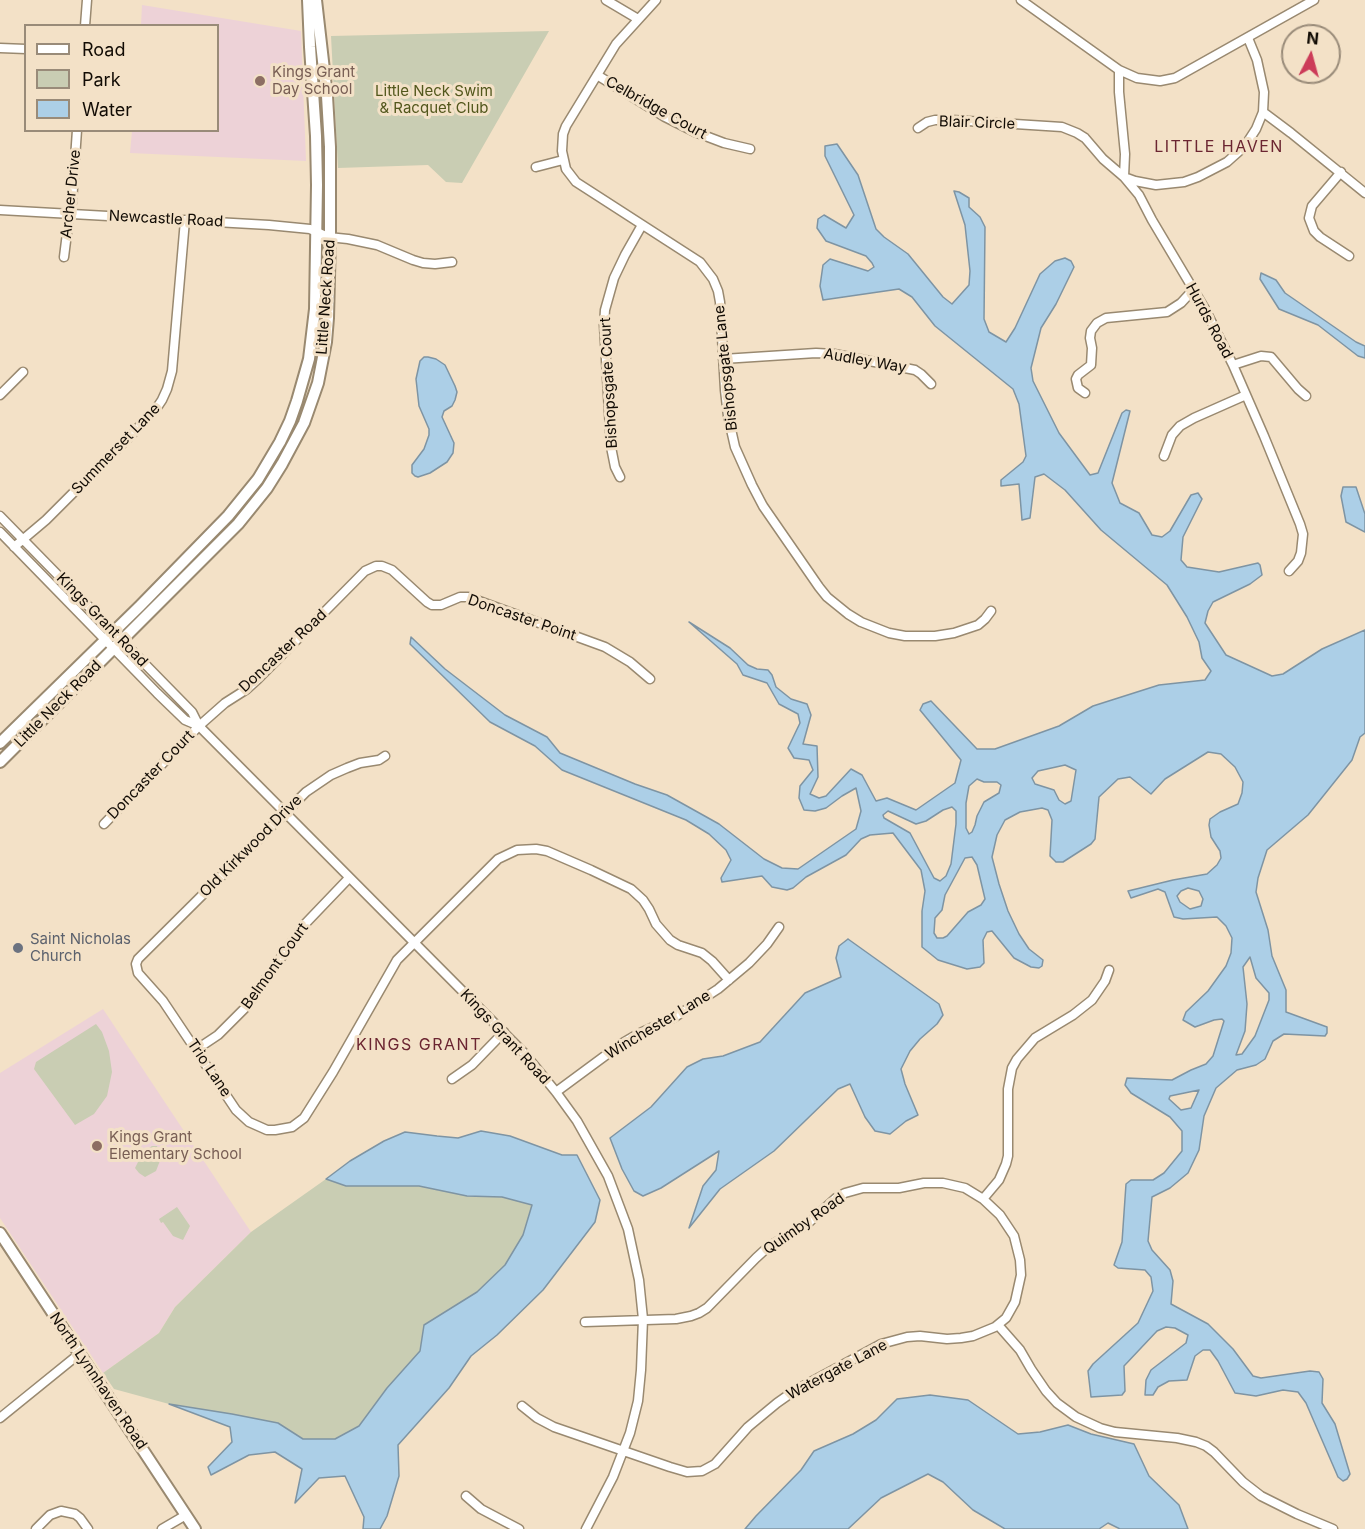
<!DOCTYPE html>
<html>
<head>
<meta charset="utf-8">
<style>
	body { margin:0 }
	#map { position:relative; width:1365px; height:1529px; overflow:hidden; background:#f3e1c7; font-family:Inter,sans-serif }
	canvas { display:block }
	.legend { position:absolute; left:24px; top:24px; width:195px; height:108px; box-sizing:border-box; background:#f3e1c7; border:2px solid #998b79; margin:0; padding:8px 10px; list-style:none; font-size:18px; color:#110b04 }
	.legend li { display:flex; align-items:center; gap:12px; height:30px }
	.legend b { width:30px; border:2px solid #998b79 }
	.north { position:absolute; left:1281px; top:24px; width:60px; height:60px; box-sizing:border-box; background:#f3e1c7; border:2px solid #998b79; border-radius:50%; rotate:6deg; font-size:16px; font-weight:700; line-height:24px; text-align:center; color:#110b04 }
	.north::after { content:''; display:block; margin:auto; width:21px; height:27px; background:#cc3c59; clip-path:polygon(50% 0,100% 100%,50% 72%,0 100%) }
</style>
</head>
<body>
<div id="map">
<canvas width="1365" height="1529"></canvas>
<ul class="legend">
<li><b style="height:8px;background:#fff"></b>Road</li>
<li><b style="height:16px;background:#c9cdb3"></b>Park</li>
<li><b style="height:16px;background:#accfe7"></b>Water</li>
</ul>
<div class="north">N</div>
</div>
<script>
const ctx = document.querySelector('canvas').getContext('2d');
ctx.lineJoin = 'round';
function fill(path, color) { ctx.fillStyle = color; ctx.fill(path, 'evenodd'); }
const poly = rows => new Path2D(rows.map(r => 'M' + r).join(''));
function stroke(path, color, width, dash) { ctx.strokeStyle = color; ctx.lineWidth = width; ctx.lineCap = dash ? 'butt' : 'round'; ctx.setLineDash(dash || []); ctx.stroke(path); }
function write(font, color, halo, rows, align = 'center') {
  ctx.font = font + ' Inter,sans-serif'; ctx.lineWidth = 6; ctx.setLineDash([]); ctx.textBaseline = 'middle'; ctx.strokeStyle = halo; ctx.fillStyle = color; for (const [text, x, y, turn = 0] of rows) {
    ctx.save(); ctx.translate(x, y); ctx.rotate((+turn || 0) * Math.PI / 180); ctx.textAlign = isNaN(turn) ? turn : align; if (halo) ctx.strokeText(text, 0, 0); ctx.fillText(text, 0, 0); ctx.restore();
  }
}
fill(poly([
	[142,5,301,31,306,161,130,153,132,131,218,130,218,26,141,25],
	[103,1009,251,1232,175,1307,159,1333,103,1373,0,1218,0,1073]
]), '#edd2d7');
fill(poly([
	[549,31,462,183,446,182,428,165,338,168,331,36],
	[96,1024,102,1032,109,1051,112,1072,107,1096,94,1114,75,1125,34,1069,36,1062],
	[152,1146,157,1146,161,1158,156,1171,145,1177,139,1173,135,1168,140,1158,142,1157,146,1150],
	[326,1179,346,1186,419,1186,467,1196,502,1197,532,1205,523,1235,505,1265,477,1292,425,1325,420,1351,387,1388,359,1426,335,1439,303,1439,278,1423,169,1404,114,1389,103,1373,159,1333,175,1307,251,1232],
	[177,1207,190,1226,183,1240,173,1236,163,1222,161,1223,159,1219]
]), '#c9cdb3');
const water = poly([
	[837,144,858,175,876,229,884,237,908,254,943,297,952,304,969,285,970,271,965,225,954,191,959,192,969,198,969,207,980,217,985,227,984,319,989,332,1006,342,1015,328,1040,274,1055,261,1065,258,1071,261,1074,267,1056,304,1041,328,1031,368,1033,381,1059,433,1090,475,1098,473,1122,413,1126,410,1130,411,1112,483,1120,503,1139,513,1152,535,1162,537,1170,531,1191,495,1198,493,1202,499,1183,537,1181,560,1187,567,1219,572,1258,563,1260,565,1262,575,1250,584,1213,602,1208,611,1205,623,1226,655,1272,676,1283,674,1322,649,1365,630,1365,733,1360,737,1352,760,1308,815,1267,850,1258,878,1256,892,1268,930,1272,956,1286,990,1286,1012,1327,1027,1327,1033,1325,1036,1284,1034,1273,1041,1265,1059,1256,1065,1237,1070,1216,1088,1204,1116,1199,1150,1188,1173,1170,1188,1152,1197,1148,1241,1152,1250,1170,1270,1173,1281,1171,1304,1208,1324,1233,1349,1253,1376,1261,1378,1310,1371,1319,1372,1323,1379,1322,1403,1335,1424,1350,1474,1347,1479,1343,1481,1338,1477,1306,1403,1298,1392,1283,1390,1256,1396,1235,1393,1218,1361,1210,1350,1203,1350,1195,1356,1187,1380,1169,1381,1158,1387,1153,1395,1145,1395,1146,1380,1151,1370,1186,1343,1188,1335,1175,1328,1166,1327,1157,1331,1124,1366,1125,1391,1122,1395,1091,1397,1088,1371,1093,1364,1138,1323,1153,1291,1151,1277,1145,1270,1118,1268,1114,1265,1122,1242,1126,1184,1131,1180,1153,1180,1164,1173,1182,1151,1182,1131,1170,1117,1131,1093,1125,1085,1127,1078,1172,1080,1191,1070,1206,1064,1213,1056,1224,1021,1222,1019,1214,1020,1195,1027,1183,1020,1186,1012,1208,991,1226,966,1231,953,1232,938,1226,926,1217,917,1183,919,1174,917,1165,892,1158,889,1131,898,1128,891,1173,880,1207,874,1217,865,1221,858,1220,851,1211,837,1209,825,1210,819,1220,812,1238,804,1242,793,1243,782,1235,767,1221,754,1208,752,1165,779,1151,794,1130,777,1118,779,1099,797,1095,839,1091,844,1063,862,1056,862,1050,856,1052,820,1048,810,1042,808,1020,812,1005,820,997,835,992,857,999,884,1008,911,1019,934,1029,949,1043,960,1042,966,1039,968,1031,967,1014,958,992,931,987,932,983,940,984,963,980,967,967,969,938,960,922,947,922,911,925,891,921,870,893,833,870,835,861,839,846,855,806,877,793,888,787,890,772,887,762,876,722,882,721,878,731,860,726,850,709,834,686,820,562,770,535,746,490,722,410,644,411,637,445,669,505,715,547,737,560,753,635,784,667,795,719,824,764,859,782,868,798,869,856,829,861,811,856,788,842,796,826,808,815,811,804,810,799,798,800,786,813,770,809,760,794,758,788,748,800,723,798,714,779,704,767,683,743,675,737,664,689,622,730,648,748,665,757,669,768,670,772,675,776,687,791,699,807,704,811,715,803,744,817,746,818,777,810,794,819,798,826,796,851,769,862,775,876,801,887,798,916,810,955,783,961,760,920,710,923,704,931,701,977,749,995,749,1059,726,1093,706,1159,685,1205,680,1211,671,1202,658,1199,642,1187,617,1167,585,1101,530,1065,490,1044,474,1035,477,1030,518,1022,520,1019,484,1001,486,1001,480,1023,462,1026,456,1019,404,1013,389,935,326,912,297,899,289,823,300,820,286,823,265,830,259,868,271,874,267,872,263,866,256,826,241,817,228,818,219,824,215,846,228,854,215,825,156,825,146,837,144],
	[1065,765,1076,770,1071,801,1065,804,1059,800,1054,790,1035,784,1032,778,1038,771,1065,765],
	[977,779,984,782,997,782,1001,785,999,793,984,802,977,816,975,825,972,832,969,834,966,828,966,803,969,786,977,779],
	[952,807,956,811,956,824,951,864,946,876,940,881,934,878,910,833,884,818,883,815,888,811,916,824,926,821,943,810,952,807],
	[972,857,977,865,985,899,981,905,968,912,947,936,943,938,937,938,934,933,935,918,942,910,945,895,965,858,972,857],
	[1188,888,1199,891,1203,899,1201,906,1190,909,1180,902,1177,896,1181,891,1188,888],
	[1250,957,1256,978,1269,993,1269,1000,1255,1036,1242,1054,1236,1055,1245,1031,1247,1004,1243,967,1250,957],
	[1199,1090,1191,1108,1181,1110,1169,1099,1170,1096,1199,1090],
	[1261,273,1276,280,1285,293,1356,342,1365,346,1365,358,1358,356,1318,325,1279,309,1260,279,1261,273],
	[424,357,428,357,436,359,445,365,455,386,457,392,455,400,452,406,444,411,442,417,454,443,453,453,447,462,430,473,418,477,415,476,412,473,412,465,424,449,429,435,429,429,419,406,416,379,420,361,424,357],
	[1343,487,1356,487,1365,514,1365,532,1346,522,1341,496,1343,487],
	[848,939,939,1004,943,1015,937,1024,920,1039,910,1051,901,1069,905,1084,918,1115,906,1121,890,1134,875,1131,865,1117,850,1084,838,1089,774,1151,720,1189,689,1228,703,1186,716,1170,719,1151,661,1188,643,1196,634,1191,622,1169,610,1138,651,1107,687,1067,703,1059,723,1056,760,1042,805,993,841,977,836,958,839,946,848,939],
	[481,1131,510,1136,562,1155,577,1155,600,1200,595,1222,543,1290,497,1335,471,1356,449,1388,398,1445,399,1476,387,1516,380,1529,363,1529,364,1517,345,1476,319,1478,295,1503,302,1469,275,1452,249,1455,211,1475,208,1467,232,1442,230,1427,169,1404,232,1414,278,1423,303,1439,335,1439,359,1426,387,1388,420,1351,424,1325,477,1292,505,1265,523,1235,532,1205,502,1197,467,1196,419,1186,346,1186,326,1179,350,1161,384,1141,405,1132,437,1136,458,1138,481,1131],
	[930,1395,968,1400,1018,1434,1040,1432,1068,1425,1091,1434,1134,1444,1149,1476,1179,1505,1188,1529,1120,1529,1108,1523,1099,1529,1005,1529,973,1510,943,1482,928,1474,881,1498,848,1529,745,1529,756,1516,801,1470,814,1451,853,1434,876,1420,897,1399,930,1395]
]);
fill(water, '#accfe7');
stroke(water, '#7e94a3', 1.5);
const minor = poly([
	[606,0,638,19],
	[656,0,616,44,566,126,563,134,562,151,566,169,576,182,700,262,713,279,718,291,720,302,725,390,728,416,735,447,752,485,763,506,819,587,827,597,848,614,861,622,889,633,905,636,935,636,954,633,978,625,985,619,991,611],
	[1021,0,1119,70,1137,78,1160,81,1175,78,1314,0],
	[85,26,87,0],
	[0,48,26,49],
	[1119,70,1119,92,1125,154,1124,177,1139,195,1152,220,1205,309,1233,365,1264,436,1300,524,1303,534,1301,553,1298,561,1289,571],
	[597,75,665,117,695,132,724,143,750,149],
	[1263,112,1291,133,1365,193],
	[918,128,927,122,935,120,952,120,1062,127,1077,133,1085,138,1103,159,1124,177,1135,181,1156,185,1184,182,1198,177,1227,162,1245,146,1256,129,1263,112,1264,92,1257,60,1248,38],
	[536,167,563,160],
	[1341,172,1312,206,1309,218,1314,231,1320,237,1349,256],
	[0,210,269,225,310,229,328,237,348,239,377,245,413,260,423,263,435,264,452,262],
	[64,257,69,217,72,202,77,130],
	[723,359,816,353,834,354,915,370,921,374,931,384],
	[1233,365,1261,356,1271,357,1298,389,1306,396],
	[1085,393,1078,388,1076,379,1078,375,1091,365,1092,348,1090,338,1091,331,1097,323,1106,318,1167,312,1181,303,1193,290],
	[0,395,23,372],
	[1164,456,1172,435,1180,426,1194,418,1246,395],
	[620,477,615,467,611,447,604,325,605,310,614,278,625,255,642,225],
	[0,516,192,712,199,726,524,1053,556,1092,577,1121,608,1176,628,1229,639,1280,643,1319,641,1370,638,1401,630,1433,613,1477,586,1529],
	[0,532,157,693,185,720,199,726],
	[14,547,46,520,131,435,156,409,162,400,167,389,172,371,185,220],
	[385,756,379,760,360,763,347,768,331,775,306,792,138,959,136,964,138,973,163,1001,236,1110,249,1122,267,1130,275,1130,292,1127,304,1118,333,1072,397,960,498,859,517,850,536,849,547,851,591,870,631,889,643,900,649,909,656,924,670,940,678,945,702,953,712,961,729,980],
	[104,824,199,726,225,703,247,689,258,679,365,571,376,566,382,566,392,570,427,602,432,605,441,605,460,597,468,597,605,647,630,662,650,679],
	[197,1049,218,1035,246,1007,304,925,349,878],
	[452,1079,472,1065,504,1032],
	[556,1092,621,1044,638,1034,675,1017,718,989,749,963,767,944,779,927],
	[983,1199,999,1180,1006,1164,1008,1156,1008,1089,1012,1068,1017,1059,1035,1038,1073,1015,1092,1000,1105,981,1109,970],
	[998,1325,1020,1350,1031,1369,1046,1391,1057,1403,1076,1417,1100,1428,1115,1432,1177,1438,1196,1442,1206,1446,1214,1452,1243,1482,1261,1496,1297,1514,1333,1529],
	[522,1406,537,1418,554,1427,670,1467,687,1472,702,1471,715,1464,748,1427,777,1403,794,1391,881,1344,907,1337,920,1336,947,1339,961,1338,973,1336,995,1327,1006,1318,1015,1302,1021,1275,1020,1260,1014,1236,1000,1215,983,1199,965,1188,943,1183,924,1183,899,1188,863,1188,845,1193,836,1198,806,1225,768,1247,756,1258,707,1308,699,1313,691,1316,676,1319,585,1322],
	[0,1418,79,1354],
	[466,1496,481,1509,519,1529],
	[36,1529,50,1515,61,1511,75,1514,80,1518,88,1529],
	[162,1529,186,1515]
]);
const tertiary = poly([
	[0,743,140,606,228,516,258,479,280,442,290,421,297,401,309,359,315,309,317,185,316,136,310,47,308,0],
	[0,762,238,524,267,488,282,464,304,423,318,383,326,342,328,318,330,237,330,147,327,96,316,0],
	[0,1233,195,1529]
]);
stroke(minor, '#998970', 11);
stroke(tertiary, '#998970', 14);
stroke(minor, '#fff', 8);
stroke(tertiary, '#fff', 10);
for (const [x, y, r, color] of [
	[260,81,6,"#8d6e63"],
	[18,948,6,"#6b7280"],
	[97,1146,6,"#8d6e63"]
]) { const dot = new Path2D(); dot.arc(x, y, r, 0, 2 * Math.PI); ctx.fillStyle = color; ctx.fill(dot); stroke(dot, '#f3e1c7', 2); }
write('15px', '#785e54', '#f3e1c7', [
	["Kings Grant",272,72],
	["Day School",272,89],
	["Kings Grant",109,1137],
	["Elementary School",109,1154]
], 'left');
write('15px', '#52571c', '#f3e1c7', [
	["Little Neck Swim",434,91],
	["& Racquet Club",434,108]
]);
write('15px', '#110b04', '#f3e1c7', [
	["Celbridge Court",656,108,29],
	["Blair Circle",977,123,2],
	["Archer Drive",71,194,-84],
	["Newcastle Road",166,219,3],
	["Little Neck Road",326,297,-86],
	["Hurds Road",1209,321,62],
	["Audley Way",865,361,10],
	["Bishopsgate Lane",726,368,-96],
	["Bishopsgate Court",609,383,-93],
	["Summerset Lane",116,449,-46],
	["Doncaster Point",522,618,19],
	["Kings Grant Road",102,620,46],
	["Doncaster Road",283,651,-43],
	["Little Neck Road",58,704,-45],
	["Doncaster Court",151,775,-46],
	["Old Kirkwood Drive",251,846,-45],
	["Belmont Court",275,966,-54],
	["Winchester Lane",658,1025,-31],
	["Kings Grant Road",505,1037,47],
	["Trio Lane",209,1068,56],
	["Quimby Road",804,1224,-35],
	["Watergate Lane",837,1370,-28],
	["North Lynnhaven Road",98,1381,56]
]);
write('15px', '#5b616d', '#f3e1c7', [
	["Saint Nicholas",30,939],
	["Church",30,956]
], 'left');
ctx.letterSpacing = '1.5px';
write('16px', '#6b2531', '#f3e1c7', [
	["LITTLE HAVEN",1219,147],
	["KINGS GRANT",419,1045]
]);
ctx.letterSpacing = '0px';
</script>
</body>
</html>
